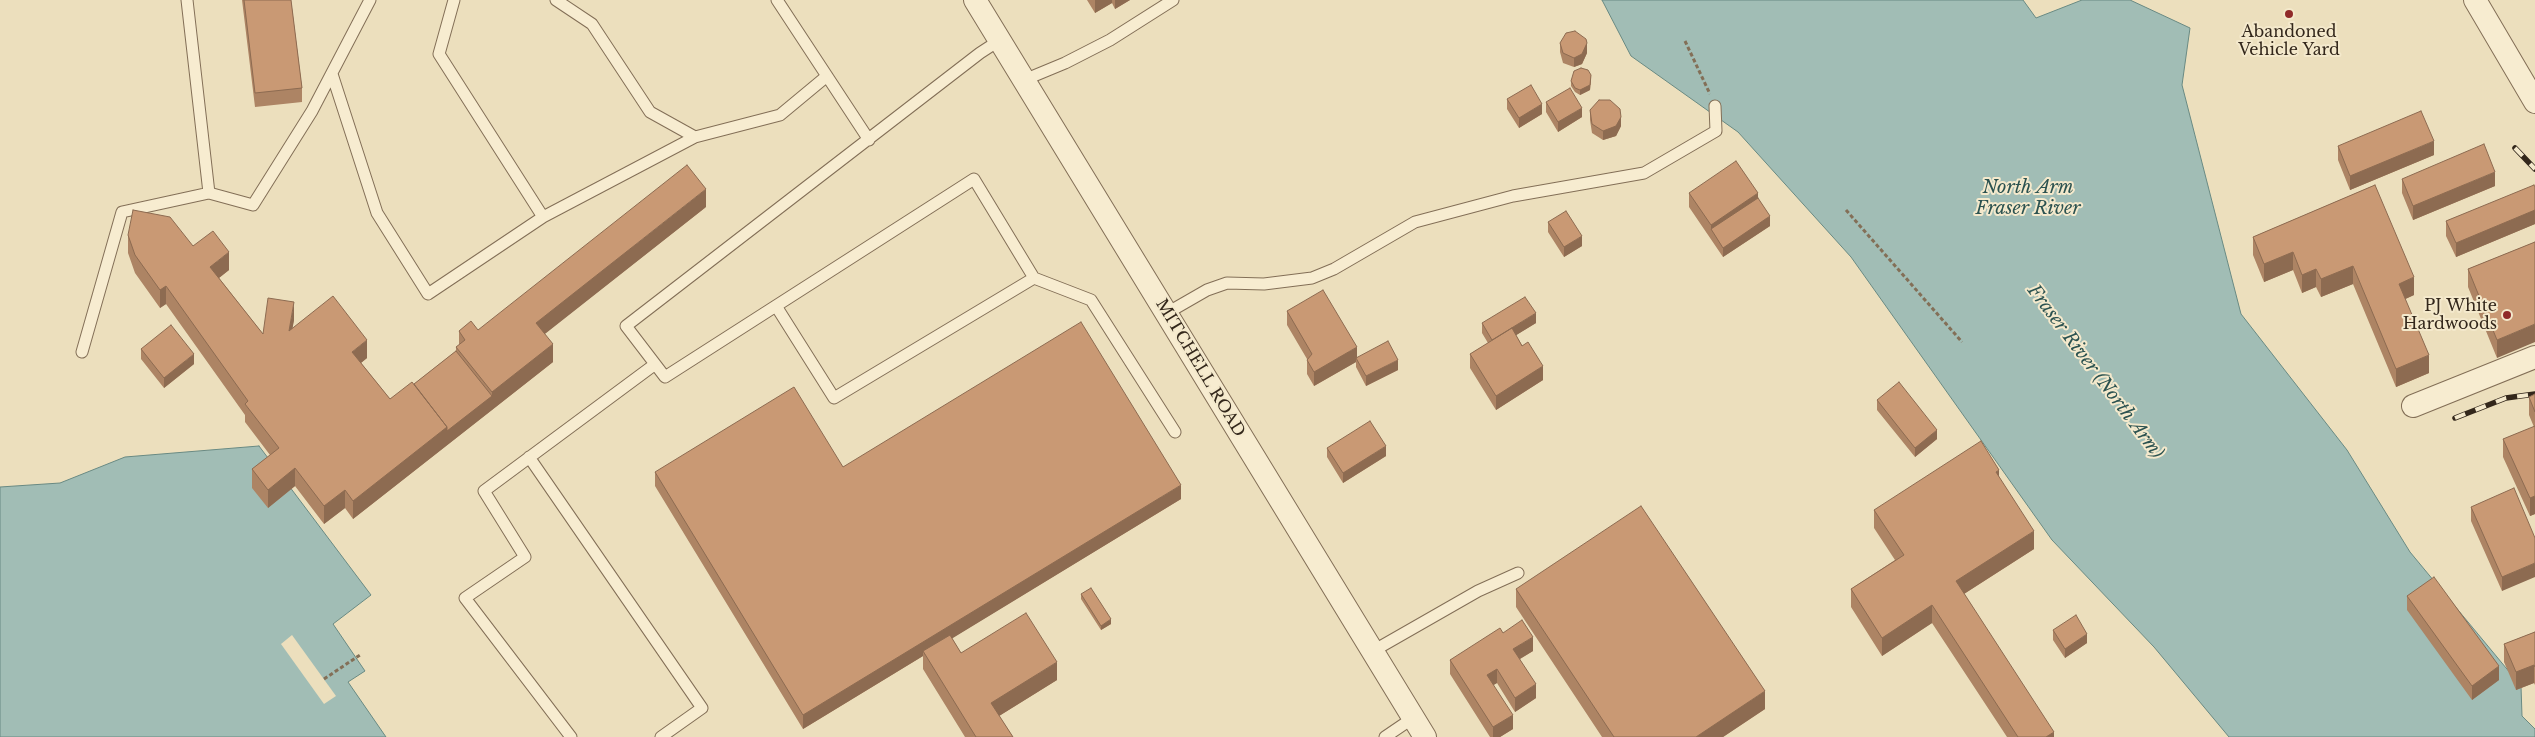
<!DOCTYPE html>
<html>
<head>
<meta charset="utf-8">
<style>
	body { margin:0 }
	canvas { display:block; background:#ecdfbd }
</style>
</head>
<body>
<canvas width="2535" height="737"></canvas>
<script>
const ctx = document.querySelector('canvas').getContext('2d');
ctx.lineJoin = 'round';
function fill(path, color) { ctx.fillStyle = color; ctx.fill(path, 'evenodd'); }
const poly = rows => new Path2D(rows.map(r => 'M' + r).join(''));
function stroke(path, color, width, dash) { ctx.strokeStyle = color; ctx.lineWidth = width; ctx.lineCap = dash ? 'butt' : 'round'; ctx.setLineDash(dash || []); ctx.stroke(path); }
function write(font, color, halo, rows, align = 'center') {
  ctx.font = font + ' "Libre Baskerville",serif'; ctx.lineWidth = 4; ctx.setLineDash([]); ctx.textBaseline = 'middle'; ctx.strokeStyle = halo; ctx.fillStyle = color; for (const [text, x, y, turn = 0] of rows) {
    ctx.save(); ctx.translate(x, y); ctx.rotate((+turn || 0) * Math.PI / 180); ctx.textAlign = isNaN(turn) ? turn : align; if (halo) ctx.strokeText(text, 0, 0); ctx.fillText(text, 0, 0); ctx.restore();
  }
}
const water = poly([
	[1602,0,2023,0,2036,18,2082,0,2130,0,2190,28,2182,85,2241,314,2347,450,2410,552,2521,686,2522,716,2535,729,2535,737,2229,737,2154,647,2052,540,1851,257,1738,132,1631,56,1602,0],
	[259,446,371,595,333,624,365,671,348,682,386,737,0,737,0,487,60,483,125,457,259,446]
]);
fill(water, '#a1bdb5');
stroke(water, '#698a83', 1);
fill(poly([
	[292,635,336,696,324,704,281,644]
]), '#ecdfbd');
const service = poly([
	[187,0,209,193,253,205,312,111,370,0],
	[454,0,439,54,543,217,695,137],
	[556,0,592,24,650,112,695,137,780,115,827,76],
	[777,0,869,140],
	[1000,40,980,53,626,326,665,377,974,179,1034,278,1091,300,1175,432],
	[332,74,377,213,428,294,543,217],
	[1024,80,1065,63,1110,40,1173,0],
	[776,306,834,398,1034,278],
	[1167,313,1207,290,1227,283,1264,284,1312,278,1334,269,1415,222,1513,196,1644,173,1716,131,1715,106],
	[82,352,122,212,209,193],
	[529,457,702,708,661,737],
	[1373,651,1478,591,1518,573],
	[571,737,465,598,525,557,484,491,654,365],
	[1385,737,1413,718]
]);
const minor = poly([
	[975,0,1425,737],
	[2475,0,2535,102],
	[2413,406,2535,357]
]);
stroke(service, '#836f57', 13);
stroke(minor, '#836f57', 24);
stroke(poly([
	[1685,41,1710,94],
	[1846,210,1962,342],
	[324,679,360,655]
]), '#836f57', 3, [4, 2.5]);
stroke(service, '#f7ecd0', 11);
stroke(minor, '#f7ecd0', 22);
const rail = poly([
	[2515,148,2535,169],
	[2455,418,2506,398,2535,394]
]);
stroke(rail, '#33271b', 5.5);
stroke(rail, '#f4e9cc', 4, [11]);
fill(poly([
	[242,0,291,0,302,88,302,102,255,107],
	[1087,0,1130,0,1115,9,1112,3,1095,13],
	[1560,43,1587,53,1582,64,1574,67,1563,63,1560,52],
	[1591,80,1590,90,1580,95,1575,92,1571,86,1571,81],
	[1507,99,1542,114,1519,128,1507,109],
	[1546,102,1582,117,1558,132,1546,112],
	[1590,110,1621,126,1616,136,1603,140,1592,133,1590,120],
	[2338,146,2434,155,2350,190,2338,160],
	[2402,179,2495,186,2413,220,2402,193],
	[2375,185,2414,295,2405,299,2429,373,2396,387,2353,284,2321,297,2316,287,2302,293,2293,270,2264,282,2253,255,2253,237],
	[2535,187,2535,224,2456,257,2446,236,2446,221],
	[1689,193,1758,198,1770,226,1723,257,1689,207],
	[706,207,544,334,553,362,353,519,345,508,324,524,295,486,268,508,252,488,252,469,270,455,245,422,245,415,166,304,160,308,135,273,128,253,128,235,193,246,229,270,219,278,263,334,294,320,292,328,367,358,361,363,390,399,414,384,456,351,456,347,459,345,459,331,478,330],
	[1548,222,1582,246,1564,257,1548,232],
	[2535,242,2497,358,2468,287,2468,269],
	[1287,311,1357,357,1398,370,1366,386,1356,367,1356,362,1314,386,1307,374,1307,359,1287,325],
	[1482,323,1536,323,1516,335,1543,380,1496,410,1470,368,1470,354,1488,343,1482,333],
	[141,349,194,364,164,388,141,359],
	[2535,394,2535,514,2530,516,2503,457,2503,439,2534,427,2529,415,2529,397],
	[1877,400,1937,439,1915,457,1877,410],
	[1327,448,1386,456,1343,483,1327,457],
	[843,467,1181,499,952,638,961,653,1057,680,999,716,1013,737,965,737,923,669,923,656,803,729,655,486,655,472],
	[1999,478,2034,549,1964,594,2054,737,2007,737,1932,623,1882,656,1851,607,1851,589,1895,560,1874,528,1874,510],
	[2471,507,2535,538,2502,591,2471,521],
	[1516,589,1765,709,1723,737,1602,737,1516,607],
	[1081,594,1111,624,1101,630,1081,599],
	[2407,596,2499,680,2472,700,2407,610],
	[2053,630,2087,643,2065,658,2053,640],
	[2535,632,2535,685,2534,683,2516,690,2504,662,2504,644],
	[1503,633,1533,651,1520,659,1536,698,1515,712,1497,683,1493,685,1513,729,1500,737,1490,737,1450,674,1450,660]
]), '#ad8464');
fill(poly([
	[1095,0,1112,0,1112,3,1095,13],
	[1115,0,1130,0,1115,9],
	[1587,43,1587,53,1582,64,1574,67,1574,58],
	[1591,75,1590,90,1580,95,1580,90],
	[1542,104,1542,114,1519,128,1519,118],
	[1582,108,1582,117,1558,132,1558,122],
	[1621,117,1621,126,1616,136,1603,140,1603,131],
	[2434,141,2434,155,2350,190,2350,176],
	[2495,172,2495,186,2413,220,2413,206],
	[706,189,706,207,536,341,536,323],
	[1758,193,1758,207,1711,229,1711,225],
	[2535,210,2535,224,2456,257,2456,243],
	[1770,216,1770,226,1723,257,1723,248],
	[1582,236,1582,246,1564,257,1564,247],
	[229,252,229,270,210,285,210,267],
	[2293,252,2293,270,2264,282,2264,264],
	[2353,266,2353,284,2321,297,2321,279],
	[2316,269,2316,287,2302,293,2302,275],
	[2414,277,2414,295,2399,302,2399,284],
	[166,286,166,304,160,308,160,290],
	[294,302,294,320,289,349,289,331],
	[1536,313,1536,323,1492,350,1492,340],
	[2535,324,2535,342,2497,358,2497,340],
	[367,340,367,358,352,370,352,352],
	[553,344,553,362,492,410,492,392],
	[1357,347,1357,359,1356,358,1356,362,1314,386,1314,372],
	[194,354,194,364,164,388,164,378],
	[2429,355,2429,373,2396,387,2396,369],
	[1398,360,1398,370,1366,386,1366,376],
	[1543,366,1543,380,1496,410,1496,396],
	[492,396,492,410,353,519,353,501,447,427],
	[1937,430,1937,439,1915,457,1915,448],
	[1386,446,1386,456,1343,483,1343,473],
	[295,468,295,486,268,508,268,490],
	[1999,470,1999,488,1996,472],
	[1181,485,1181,499,925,655,923,651,923,656,803,729,803,715],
	[345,490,345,508,324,524,324,506],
	[2535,496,2535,514,2530,516,2530,498],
	[2034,531,2034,549,1956,599,1956,581],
	[2535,563,2535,577,2502,591,2502,577],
	[1932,605,1932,623,1882,656,1882,638],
	[1111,619,1111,624,1101,630,1101,626],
	[2087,634,2087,643,2065,658,2065,649],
	[1533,637,1533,651,1513,663,1513,649],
	[1057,662,1057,680,991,721,991,703],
	[2534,665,2534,683,2516,690,2516,672],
	[2499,666,2499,680,2472,700,2472,686],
	[1497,669,1497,683,1487,689,1487,675],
	[1536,684,1536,698,1515,712,1515,698],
	[1765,691,1765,709,1723,737,1696,737],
	[1513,715,1513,729,1500,737,1493,737,1493,727],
	[2054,732,2054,737,2046,737]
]), '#8d6b51');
const building = poly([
	[244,0,291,0,302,88,255,93,244,0],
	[1575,31,1586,39,1587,43,1582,54,1574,58,1563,53,1560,43,1566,33,1575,31],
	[1581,68,1588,70,1591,75,1590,85,1580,90,1575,88,1571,81,1574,71,1581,68],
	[1531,85,1542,104,1519,118,1507,99,1531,85],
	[1570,88,1582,108,1558,122,1546,102,1570,88],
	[1599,100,1610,100,1620,109,1621,117,1616,126,1603,131,1592,124,1590,110,1599,100],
	[2421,111,2434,141,2350,176,2338,146,2421,111],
	[2484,144,2495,172,2413,206,2402,179,2484,144],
	[1736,161,1758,193,1711,225,1689,193,1736,161],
	[687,165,706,189,536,323,553,344,492,392,456,347,465,340,459,331,471,321,478,330,687,165],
	[2375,185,2414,277,2399,284,2429,355,2396,369,2353,266,2321,279,2316,269,2302,275,2293,252,2264,264,2253,237,2375,185],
	[2534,185,2535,187,2535,210,2456,243,2446,221,2534,185],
	[1758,198,1770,216,1723,248,1711,229,1758,198],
	[133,210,170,217,193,246,213,231,229,252,210,267,263,334,268,298,294,302,289,331,333,296,367,340,352,352,390,399,412,382,447,427,353,501,345,490,324,506,295,468,268,490,252,469,279,448,245,404,248,401,166,286,160,290,135,255,128,235,133,210],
	[1566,211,1582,236,1564,247,1548,222,1566,211],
	[2535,242,2535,324,2497,340,2468,269,2535,242],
	[1323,290,1357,347,1314,372,1307,360,1312,354,1287,311,1323,290],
	[1525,297,1536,313,1492,340,1482,323,1525,297],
	[1081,322,1181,485,803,715,655,472,794,387,843,467,1081,322],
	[171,325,194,354,164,378,141,349,171,325],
	[1512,328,1522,346,1528,342,1543,366,1496,396,1470,354,1512,328],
	[1388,341,1398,360,1366,376,1356,358,1388,341],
	[456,351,492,396,447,431,447,427,414,384,456,351],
	[1899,382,1937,430,1915,448,1877,400,1899,382],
	[2535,394,2535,412,2529,397,2535,394],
	[1370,421,1386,446,1343,473,1327,448,1370,421],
	[2535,426,2535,496,2530,498,2503,439,2535,426],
	[1981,441,1999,470,1996,472,2034,531,1956,581,2054,732,2046,737,2018,737,1932,605,1882,638,1851,589,1904,555,1874,510,1981,441],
	[2514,488,2535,538,2535,563,2502,577,2471,507,2514,488],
	[1641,506,1765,691,1696,737,1614,737,1516,589,1641,506],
	[2434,577,2499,666,2472,686,2407,596,2434,577],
	[1091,588,1111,619,1101,626,1081,594,1091,588],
	[1026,613,1057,662,991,703,1013,737,976,737,923,651,950,635,961,653,1026,613],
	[2076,615,2087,634,2065,649,2053,630,2076,615],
	[1522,620,1533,637,1513,649,1536,684,1515,698,1497,669,1487,675,1513,715,1493,727,1450,660,1500,628,1503,633,1522,620],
	[2535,632,2535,667,2534,665,2516,672,2504,644,2535,632]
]);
fill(building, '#c99974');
stroke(building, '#8d6b51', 1);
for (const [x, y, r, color] of [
	[2289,14,5,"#902a29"],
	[2507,315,5,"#902a29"]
]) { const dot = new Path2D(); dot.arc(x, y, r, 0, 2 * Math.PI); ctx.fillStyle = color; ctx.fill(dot); stroke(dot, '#f4e9cc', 2); }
write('16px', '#33271b', '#f4e9cc', [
	["Abandoned",2289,32],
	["Vehicle Yard",2289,50],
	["PJ White",2497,306,"right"],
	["Hardwoods",2497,324,"right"]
]);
write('16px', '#33271b', '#f4e9cc', [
	["MITCHELL ROAD",1200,368,59]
]);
write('italic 18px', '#2b5250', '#f4e9cc', [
	["North Arm",2028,188],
	["Fraser River",2028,209],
	["Fraser River (North Arm)",2095,372,53]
]);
</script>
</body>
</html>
